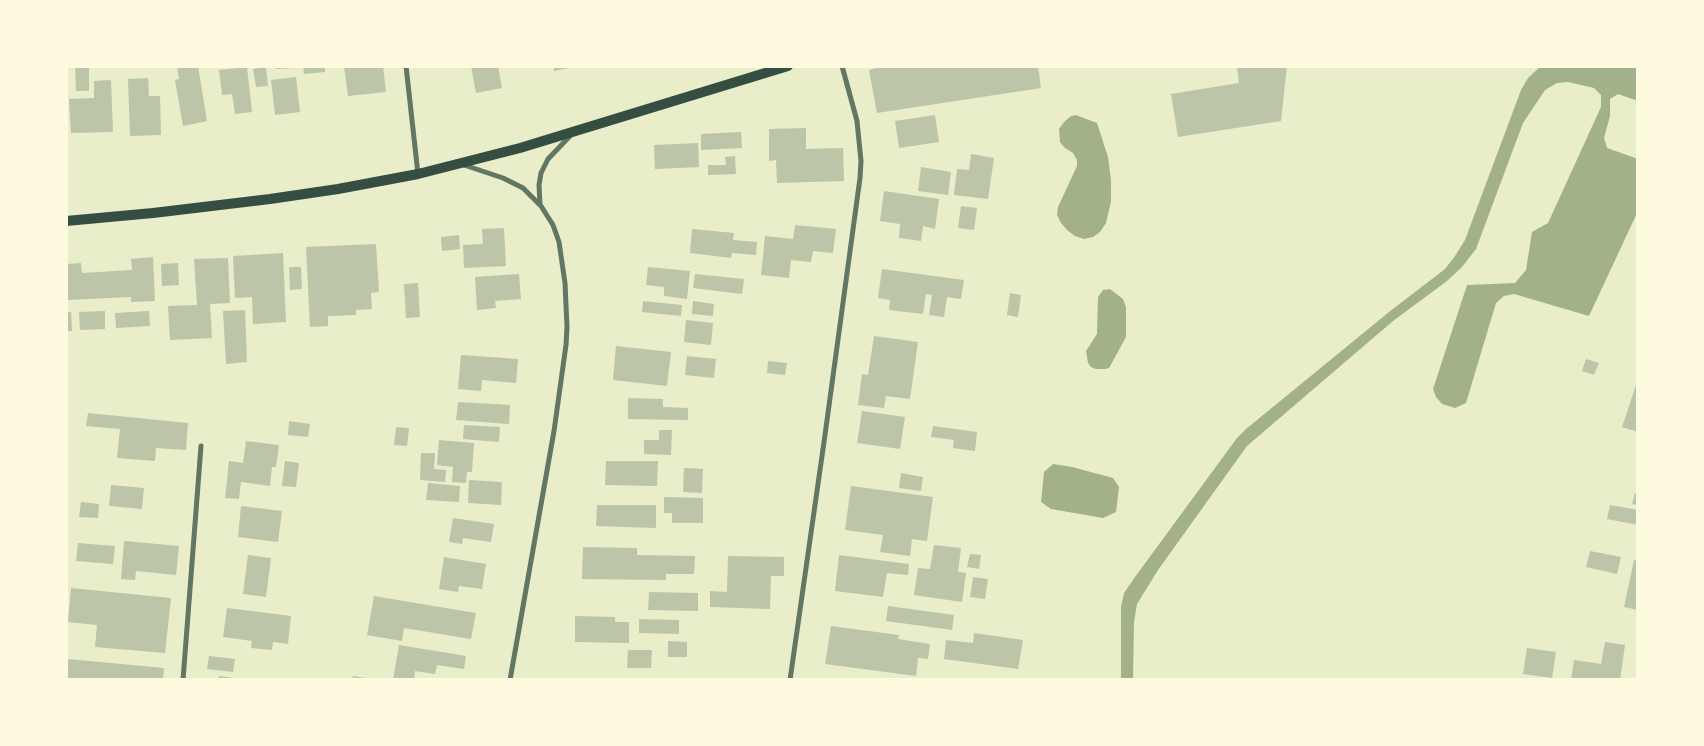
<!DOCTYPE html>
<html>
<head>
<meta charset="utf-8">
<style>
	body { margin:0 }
	#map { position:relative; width:1704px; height:746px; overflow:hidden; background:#e9edc9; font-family:"Times New Roman",serif }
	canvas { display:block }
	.frame { position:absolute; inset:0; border:68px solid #fefae0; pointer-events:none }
</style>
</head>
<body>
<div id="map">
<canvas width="1704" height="746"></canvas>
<div class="frame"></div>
</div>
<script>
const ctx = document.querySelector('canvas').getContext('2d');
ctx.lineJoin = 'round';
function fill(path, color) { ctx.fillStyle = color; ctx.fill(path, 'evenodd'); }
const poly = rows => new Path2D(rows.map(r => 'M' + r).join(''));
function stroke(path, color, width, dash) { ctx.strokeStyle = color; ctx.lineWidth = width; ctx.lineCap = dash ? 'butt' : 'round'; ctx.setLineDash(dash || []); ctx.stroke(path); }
fill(poly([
	[1541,66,1638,66,1638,101,1618,94,1610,99,1610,116,1604,138,1607,148,1638,159,1638,211,1589,316,1514,294,1504,296,1496,303,1466,403,1455,408,1442,404,1436,397,1433,389,1467,285,1515,283,1526,270,1532,232,1548,223,1601,107,1601,95,1594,88,1568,82,1557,83,1545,90,1523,123,1476,249,1462,267,1447,281,1393,321,1247,446,1158,570,1137,604,1134,622,1133,680,1121,680,1121,607,1124,593,1135,577,1237,438,1246,429,1389,312,1445,269,1455,256,1465,240,1521,90,1528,78],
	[1076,115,1097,123,1108,157,1111,180,1111,202,1106,223,1100,232,1093,237,1084,239,1075,236,1067,230,1061,223,1057,215,1058,207,1077,166,1077,160,1073,153,1065,148,1060,142,1059,129,1065,121,1071,116],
	[1110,289,1123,299,1126,307,1126,337,1109,368,1105,369,1096,369,1091,367,1088,363,1086,351,1097,334,1098,297,1103,290],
	[1053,464,1072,467,1113,478,1119,487,1116,512,1103,518,1051,509,1041,502,1044,472]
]), '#a3b18a');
fill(poly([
	[75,66,89,66,89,91,76,91],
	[177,66,198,66,207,121,183,126,175,80,179,79],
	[276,66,295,66,295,68,276,69],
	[303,66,325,66,325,72,304,74],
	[344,66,383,66,386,92,348,96],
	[471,66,498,66,502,88,476,93],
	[554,66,573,66,573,67,554,71],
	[883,66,1038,66,1041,88,877,113,869,70],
	[1237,66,1287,66,1281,121,1178,137,1171,94,1239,83],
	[247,67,252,112,235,114,232,94,222,95,219,70],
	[266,67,268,86,256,87,253,69],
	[296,77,300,112,275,115,271,80],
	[148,78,149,96,160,96,161,135,130,136,128,79],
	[111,80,113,132,71,133,69,99,94,98,94,81],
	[935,115,939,142,899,148,895,121],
	[806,128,806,149,843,148,844,181,777,183,776,160,769,161,769,129],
	[741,132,742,148,701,150,701,134],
	[698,143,699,167,655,169,654,145],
	[971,154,994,158,988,199,954,195,957,169,969,170],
	[735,156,736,174,708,175,708,165,726,165,725,157],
	[921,167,951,172,948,195,918,191],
	[884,191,939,199,935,229,923,226,921,241,899,238,900,224,880,221],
	[961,206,977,208,974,230,958,228],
	[795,225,836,229,833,253,813,251,811,262,791,260,789,278,761,275,765,236,793,239],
	[504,228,506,266,464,268,463,245,483,244,482,229],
	[692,229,734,233,733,240,757,242,756,255,732,253,731,258,690,253],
	[459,235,460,249,442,251,441,237],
	[376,244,379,292,371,293,372,309,356,310,356,315,328,316,328,326,310,327,306,247],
	[283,253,286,322,253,324,252,297,235,298,233,256],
	[153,257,155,301,131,302,131,297,66,300,66,264,81,263,82,273,132,270,131,259],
	[228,258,230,303,210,304,212,338,170,340,168,306,197,305,194,259],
	[178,263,179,285,162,286,161,264],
	[289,267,301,267,302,289,290,290],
	[648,267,690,271,687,299,664,296,664,287,646,285],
	[882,269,964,280,961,299,947,297,944,317,929,315,932,295,926,294,923,314,889,310,890,300,878,298],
	[519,274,521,299,495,301,496,308,477,310,475,277],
	[695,274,744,279,742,294,693,288],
	[418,283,420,317,406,318,404,284],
	[1010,293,1021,295,1018,317,1007,315],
	[643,301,682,305,681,316,642,312],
	[693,301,714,304,713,316,692,314],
	[245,310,247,362,226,364,223,311],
	[105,311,105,329,80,330,79,312],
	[149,311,150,326,116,328,115,313],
	[66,312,71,312,72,331,66,331],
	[686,320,713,323,711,345,684,342],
	[874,336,918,342,910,399,886,396,884,408,858,405,862,374,868,375],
	[616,346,671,352,667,386,613,380],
	[461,355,518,359,516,383,482,380,481,391,458,389],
	[687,356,716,359,714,378,685,375],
	[1586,359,1599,363,1594,375,1582,371],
	[768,361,787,363,785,375,767,373],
	[1638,379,1638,432,1622,427],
	[628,398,663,399,663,407,688,408,688,420,628,419],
	[458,402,510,405,509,424,456,420],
	[862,411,905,417,900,449,857,443],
	[88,413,188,423,186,450,156,448,155,461,117,458,120,429,86,426],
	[289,421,310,424,308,437,288,435],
	[464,425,500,427,499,442,463,439],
	[933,426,977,432,975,451,953,448,954,440,931,437],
	[396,427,409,428,407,446,394,445],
	[659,430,672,430,671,455,644,454,644,440,659,440],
	[439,440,474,443,472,472,467,472,466,483,452,482,453,467,437,465],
	[246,441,279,445,276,467,272,467,270,486,241,482,239,499,225,498,229,461,243,463],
	[421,453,435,453,434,469,446,470,445,482,420,480],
	[285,461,299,463,296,487,282,486],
	[606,461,658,461,657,486,605,485],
	[684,468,703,469,702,493,683,492],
	[901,473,923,477,921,491,899,488],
	[469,480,502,482,501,505,468,503],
	[428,483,460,486,459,502,426,500],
	[111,485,144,488,142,509,109,506],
	[851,486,933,497,927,541,912,539,910,556,880,552,883,535,845,530],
	[1635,493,1638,493,1638,505,1632,504],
	[664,497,703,498,703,523,672,523,672,513,664,513],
	[81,502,99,504,98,518,79,517],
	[597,505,656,505,656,528,596,526],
	[1610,505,1638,510,1638,525,1607,519],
	[241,506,282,511,278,542,238,537],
	[453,518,494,524,491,542,463,538,462,544,449,542],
	[124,541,179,546,176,575,136,571,135,580,121,579],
	[78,543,115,546,113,564,76,561],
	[934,545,961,548,958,572,966,573,962,602,914,595,918,568,930,569],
	[583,547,637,548,637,555,695,556,694,574,666,574,666,580,582,579],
	[1590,551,1621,557,1617,574,1586,567],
	[970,554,981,555,979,569,967,567],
	[248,555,271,558,266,597,243,594],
	[839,555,909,564,908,575,887,573,883,597,835,591],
	[728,556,784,557,784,576,771,576,770,609,710,607,710,591,727,592],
	[444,557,486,564,482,589,459,586,458,592,439,589],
	[1634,560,1638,561,1638,610,1624,607],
	[973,577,988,579,985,599,970,597],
	[71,588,171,598,165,653,95,647,97,625,68,622],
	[649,592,698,593,698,611,648,610],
	[374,596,476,613,471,639,404,628,402,641,367,635],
	[888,606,954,615,952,630,886,621],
	[227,608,291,616,288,644,273,642,272,650,251,648,252,641,223,637],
	[575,616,615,617,615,622,629,622,629,643,575,642],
	[639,619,679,620,679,634,639,633],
	[831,626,899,635,898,639,930,644,928,659,918,658,916,676,825,664],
	[974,633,1023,640,1018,669,944,659,946,640,973,643],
	[668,641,687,642,687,657,668,657],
	[1605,642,1625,645,1620,680,1571,680,1574,660,1601,664],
	[399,645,466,656,464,669,437,665,435,674,415,671,414,680,393,680],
	[1527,648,1556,652,1552,678,1523,674],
	[628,650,652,650,651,668,627,668],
	[209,656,235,659,233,672,207,669],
	[68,659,164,668,163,680,104,680,81,678,81,680,66,680],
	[219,676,242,679,241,680,219,680],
	[353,676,365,678,365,680,352,680]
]), '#bcc5a7');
stroke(poly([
	[406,66,418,174],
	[464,165,503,178,523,188,541,206,553,225,559,242,565,283,567,327,566,345,554,431,510,680],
	[540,205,539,185,541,173,548,159,571,135],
	[183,680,201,446],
	[790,680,825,435,860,178,861,161,857,121,842,66]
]), '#617663', 5);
stroke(poly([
	[66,221,153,213,270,199,338,189,418,174,520,148,788,66]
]), '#344e41', 10);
</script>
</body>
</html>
